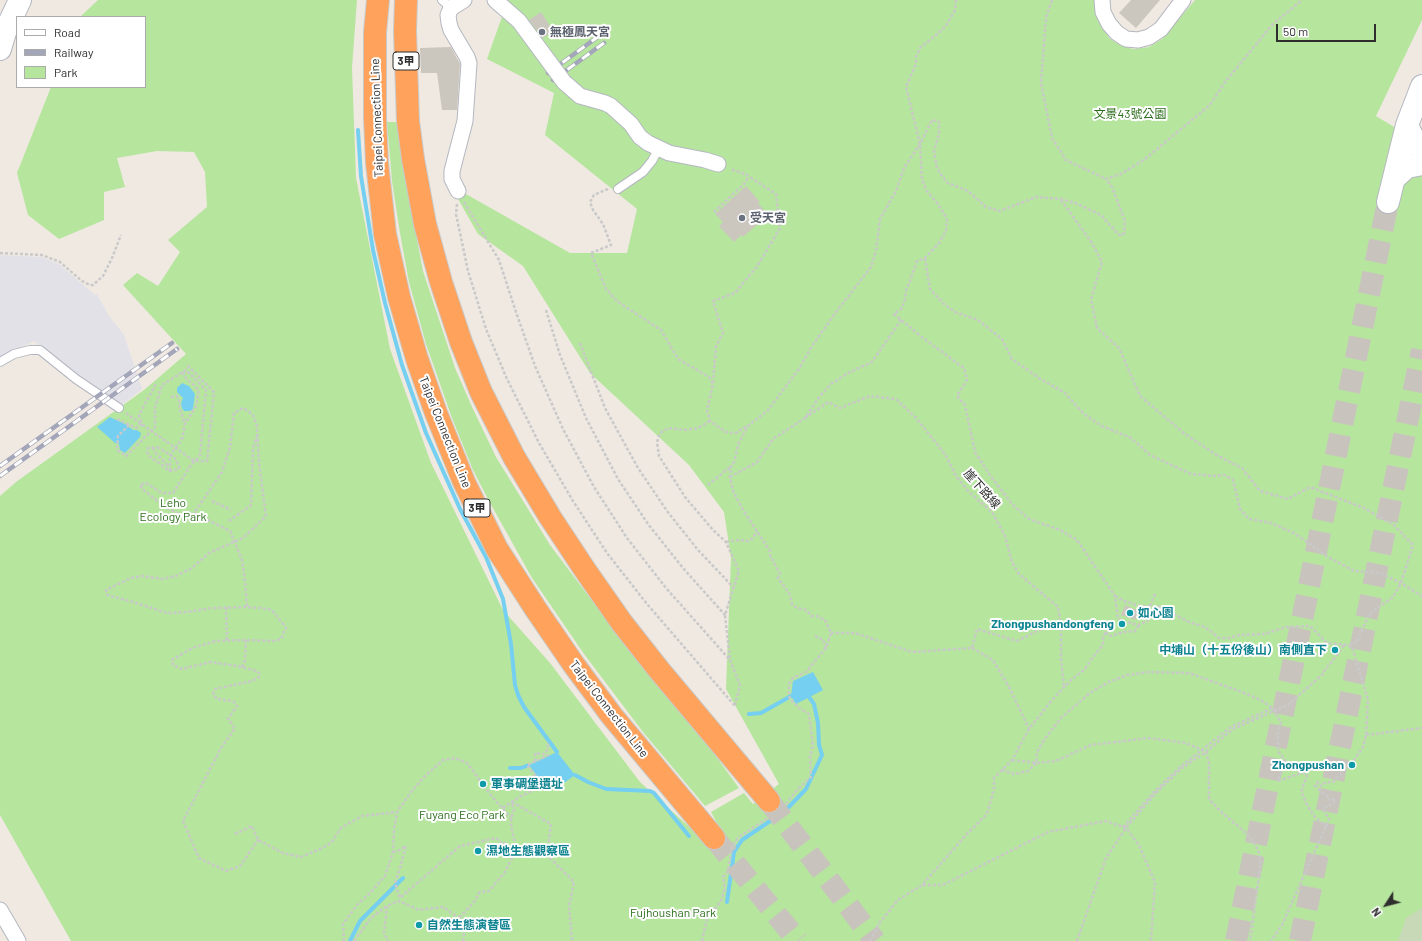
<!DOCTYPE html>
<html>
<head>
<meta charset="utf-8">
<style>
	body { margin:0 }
	#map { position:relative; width:1422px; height:941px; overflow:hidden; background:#efe9e1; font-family:Barlow,sans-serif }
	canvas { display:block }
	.legend { position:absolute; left:16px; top:16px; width:130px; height:72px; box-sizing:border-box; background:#fff; border:1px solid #ababab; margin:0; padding:5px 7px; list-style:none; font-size:12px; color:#2e2e2e }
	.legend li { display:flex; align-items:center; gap:8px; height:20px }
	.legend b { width:20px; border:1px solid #ababab }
	.north { position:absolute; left:1366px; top:885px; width:40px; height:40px; -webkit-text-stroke:3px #fff; paint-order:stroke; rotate:234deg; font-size:11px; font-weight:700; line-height:16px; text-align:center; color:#2e2e2e }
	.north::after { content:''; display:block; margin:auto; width:14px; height:18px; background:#2e2e2e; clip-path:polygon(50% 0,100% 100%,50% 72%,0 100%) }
	.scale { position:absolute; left:1276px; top:24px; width:100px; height:18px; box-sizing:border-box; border:2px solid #2e2e2e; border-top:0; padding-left:5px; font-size:12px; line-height:14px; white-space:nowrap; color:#2e2e2e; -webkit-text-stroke:3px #fff; paint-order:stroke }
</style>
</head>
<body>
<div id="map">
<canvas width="1422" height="941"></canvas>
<ul class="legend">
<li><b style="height:5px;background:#fff"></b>Road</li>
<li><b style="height:5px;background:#a3a6b8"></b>Railway</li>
<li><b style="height:11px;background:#b6e59e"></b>Park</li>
</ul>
<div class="north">N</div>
<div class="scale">50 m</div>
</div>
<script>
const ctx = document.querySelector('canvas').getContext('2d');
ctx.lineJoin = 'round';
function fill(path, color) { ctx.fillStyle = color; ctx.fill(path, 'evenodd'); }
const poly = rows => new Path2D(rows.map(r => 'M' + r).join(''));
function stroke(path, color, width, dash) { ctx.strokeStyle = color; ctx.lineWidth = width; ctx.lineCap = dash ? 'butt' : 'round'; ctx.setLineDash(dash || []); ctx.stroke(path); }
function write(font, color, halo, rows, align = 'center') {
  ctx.font = font + ' Barlow,"Noto Sans TC",sans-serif'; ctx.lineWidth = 4; ctx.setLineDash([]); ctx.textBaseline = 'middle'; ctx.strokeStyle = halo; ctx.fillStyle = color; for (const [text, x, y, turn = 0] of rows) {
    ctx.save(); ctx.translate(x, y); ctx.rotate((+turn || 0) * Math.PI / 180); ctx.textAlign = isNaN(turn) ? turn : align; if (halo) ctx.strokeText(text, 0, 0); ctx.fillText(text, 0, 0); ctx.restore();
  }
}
fill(poly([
	[0,255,41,257,59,264,95,295,97,294,109,316,124,335,142,389,122,405,65,367,34,341,0,357]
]), '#e3e1e8');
fill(poly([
	[98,0,357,0,352,68,356,178,390,349,431,463,503,610,550,663,640,782,708,844,720,829,711,812,744,793,753,804,779,784,726,689,731,558,724,512,689,465,590,373,523,266,478,234,450,185,570,253,627,253,637,209,545,135,554,93,487,59,508,0,1096,0,1096,15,1109,38,1120,45,1133,49,1149,47,1162,39,1195,0,1422,0,1422,20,1376,116,1422,144,1422,941,71,941,0,815,0,496,16,482,144,390,186,354,123,285,137,273,158,286,180,252,168,240,207,207,205,172,194,152,157,151,117,158,125,187,104,192,104,220,59,239,28,215,17,173,51,87,145,87,145,17,80,17],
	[387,122,399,122,401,157,423,271,455,368,472,407,496,457,550,545,621,639,707,744,739,788,705,806,643,732,584,654,532,578,489,501,473,470,452,418,426,344,409,282,400,233,392,181]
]), '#b6e59e');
fill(poly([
	[1422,908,1422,941,1398,941,1406,918]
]), '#c8d9b8');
fill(poly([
	[182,383,189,386,195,394,193,409,190,411,184,411,182,408,181,403,183,398,177,392,177,388],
	[110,417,125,424,133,430,137,430,141,433,140,437,125,453,120,450,119,444,115,443,97,427],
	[813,672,823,690,796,704,791,696,793,681],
	[557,752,575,775,560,786,543,784,529,765]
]), '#75cff0');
stroke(poly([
	[358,130,361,176,373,250,385,303,402,365,426,433,460,509,486,557,503,599,511,644,515,685,518,695,524,707,557,752],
	[749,714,761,713,791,696],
	[510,768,521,768,529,765],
	[575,775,588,782,606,789,650,791,654,793,689,836],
	[727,902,734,852,742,840,785,811,806,789,822,755,819,745,818,723,814,704,809,697],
	[350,941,360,921,403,878]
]), '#75cff0', 4);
fill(poly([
	[1131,0,1160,0,1136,28,1119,13],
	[541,12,553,31,543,38,529,20],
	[451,47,460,64,457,110,442,110,437,73,421,73,420,48],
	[746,186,760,202,758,203,768,215,743,237,741,235,734,242,719,226,723,222,715,214],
	[1125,605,1139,611,1135,620,1121,615]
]), '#cbc7bf');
stroke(poly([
	[1236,941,1388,202],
	[1300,941,1422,350]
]), '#c8c4bd', 22, [22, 11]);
stroke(poly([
	[769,801,875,941],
	[714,838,798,941]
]), '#c8c4bd', 22, [22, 11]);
const service = poly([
	[442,0,451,8],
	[618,189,643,172,652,161,659,148],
	[0,362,14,354,30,350,40,350,76,379,119,408]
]);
const minor = poly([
	[495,0,519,21,550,63],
	[1102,0,1103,12,1109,24,1117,33,1126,39,1138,40,1149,37,1161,29,1183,0],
	[564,82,580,96,605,103,611,106,631,124,640,137,648,143,669,153,705,160,718,164],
	[458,191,452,179,452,171,465,121,469,63,467,57,451,30,449,23,448,15,451,8,464,0],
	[0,910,18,941]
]);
const secondary = poly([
	[0,49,5,32,20,0],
	[1407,125,1413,138,1419,147,1422,148],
	[1395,178,1407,167,1422,164],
	[1388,202,1407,125,1422,86]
]);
const motorway = poly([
	[378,0,375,32,375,118,377,163,385,234,399,297,417,359,436,413,464,482,497,549,535,608,574,665,612,716,714,838],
	[406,0,405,31,408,121,413,159,425,224,441,282,461,342,481,392,514,457,550,517,585,570,622,623,659,670,769,801]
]);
stroke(service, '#b4b7c1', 10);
stroke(minor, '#b4b7c1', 17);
stroke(secondary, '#b4b7c1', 24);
stroke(motorway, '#c9c9c9', 24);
stroke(poly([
	[956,0,955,10,947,24,942,30,920,48,916,57,916,64,906,87,920,144,922,180,927,191,938,204,947,219,946,231,939,243,925,258,917,261,910,281,906,291,905,299,902,308,894,314,923,338,964,368,967,380,957,396,965,405,975,452,989,474,1012,504,1029,519,1060,530,1077,540,1115,596,1118,618,1123,621,1139,625,1150,619,1160,607,1189,622,1205,627,1219,638,1229,638,1240,635,1264,634,1286,627,1310,626,1327,643,1349,645,1353,650,1368,700,1366,735,1363,747,1352,763,1333,782,1326,782,1321,786,1318,782,1315,785,1321,792,1327,796,1327,798,1331,801,1334,798,1334,802,1329,806,1325,807,1324,811,1329,819,1282,925,1271,941],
	[1052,0,1046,17,1041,83,1052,138,1066,160,1106,179],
	[608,189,594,195,590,202,593,210,603,224,611,245,591,253,606,289,618,302,661,330,678,359,709,377,713,384,707,410,710,421,726,432,736,433,747,426],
	[1061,200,1092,243,1102,262,1091,299,1097,328,1119,348,1140,396,1185,434,1218,456,1242,468,1260,491,1288,499,1310,487,1364,508,1394,525,1413,545,1401,583,1393,597,1369,614,1357,642,1349,645],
	[464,202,499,260,517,315,535,366,563,429,594,487,627,538,666,588,730,660],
	[457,204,456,214,468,271,486,329,507,379,539,443,573,501,607,553,647,604,735,706],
	[714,212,745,183,747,180,746,176],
	[0,253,42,255,60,262,82,281,90,285,93,285,103,276,112,258,121,235],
	[925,258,930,289,944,304,955,312,978,320,1002,339,1012,359,1039,378,1065,393,1084,414,1102,426,1131,438,1150,455,1191,474,1214,476,1224,475,1233,480,1240,509,1249,519,1271,523,1294,533,1328,557,1354,571,1380,573,1401,583,1422,596],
	[546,310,560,355,586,418,618,479,648,524,683,568,725,615],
	[580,343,605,408,638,468,667,511,698,550,734,588],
	[713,383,716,346,723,333,713,301,735,293,758,265,780,228,776,194,745,174,730,169],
	[171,397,177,396,179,399,180,409,185,424],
	[126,413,194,461,207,461,214,392,186,364],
	[805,418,828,402,840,408,870,396,896,399,916,418,945,454,956,476,969,492,992,512,1005,536,1012,562,1019,574,1058,607,1061,625,1061,659,1064,687],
	[117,419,136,428,142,424,139,415,157,382],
	[710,421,698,428,687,430,668,428,660,433,657,442,659,456,685,497,713,530,726,542,739,571,725,615,730,660,740,685,735,705],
	[129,425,118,436,117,450,126,456,155,427,155,408,162,385,186,370,206,390,200,455,191,465,173,493,162,493,146,483,140,485,142,489,167,508,190,519,222,472,230,447,234,413,243,408,248,411,253,415,257,426,259,463,266,516,243,538,209,553,192,568,176,576,162,579,143,576,131,578,106,590,107,595,133,602,167,613,187,612,212,608,247,607,261,608,272,610,286,628,281,639,274,641,246,640,216,641,192,648,172,660,173,665,182,669,211,662,242,667,257,671,259,673,259,677,252,681,215,689,214,692,213,694,217,699,233,701,237,706,228,719,235,728,221,748,183,821,199,858,226,871,240,866,258,840],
	[157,447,174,457,179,466,179,469,170,471,149,456,147,452,148,448,157,447],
	[153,448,155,452,169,467],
	[170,471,170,455,182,439,185,424,196,406,199,390,185,377,183,371],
	[730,477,757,462,773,439,805,418,820,396,831,384,848,373,872,362,901,320],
	[708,485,730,467],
	[212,501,231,510],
	[194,513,230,531,242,560,245,581,247,607],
	[229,521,251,505,253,448,257,436],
	[726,542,740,540,749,541,752,539,757,531],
	[1115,596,1124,601,1140,606,1160,607],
	[1150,606,1155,594],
	[226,607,227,641],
	[1106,632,1108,635,1110,636,1124,632,1135,631,1139,625],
	[831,633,855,633,912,652,972,648,977,629,1017,641,1039,630,1061,625],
	[815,636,823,640,826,648],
	[972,648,993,660,1009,687,1029,729],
	[242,667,245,660,246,640],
	[1366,735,1422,728],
	[1012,760,1036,763,1056,761,1091,745,1148,738,1186,743,1206,752,1209,763,1209,799,1220,811,1246,833,1256,846,1260,856,1260,869,1250,941],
	[535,761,535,753,544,754,546,752,548,749,548,742],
	[1002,770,1014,774,1028,771,1036,763,1037,752,1044,740,1061,718,1091,692,1109,682,1127,675,1149,672,1189,673,1242,692,1261,700,1272,708,1281,722,1278,733,1278,751,1287,763,1279,777,1278,781,1301,773,1305,773,1307,776,1302,788,1302,793,1307,805,1315,817,1327,827],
	[512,802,551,824,547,855,574,882,569,906,572,941],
	[786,804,797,790,811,777,810,756,813,746,809,714,799,708,790,699,789,695,789,684,793,678,806,672,826,648,831,633,825,620,817,616,812,616,806,610,797,608,792,604,789,593,778,578,780,574,770,555,770,551,743,510,733,491,730,477,731,467,734,462,739,442,748,426,768,410,783,390,799,369,812,346,836,312,871,267,876,251,880,219,896,191,904,168,920,144,932,120,939,122,939,134,934,151,937,168,942,176,948,183,968,191,986,207,1000,211,1036,197,1061,199,1075,203,1101,215,1117,233,1121,236,1124,233,1125,221,1112,187,1106,179,1121,174,1145,159,1210,105,1225,82,1272,25,1302,0],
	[503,808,519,797,536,789,541,783,527,765,551,754],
	[1123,827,1155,791,1180,767,1231,727,1272,708],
	[235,834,252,826,258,840,283,853,301,857,320,849,331,843,341,828,362,816,397,812],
	[393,852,398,851,406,846,400,868,395,883,400,898],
	[923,885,943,885,1048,832,1106,821,1126,828,1139,845,1155,882,1151,941],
	[401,897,460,846,496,838,504,845,505,843,514,852],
	[387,906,384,933,388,941],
	[344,941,343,924,357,905,370,893,385,876,393,852,394,830,397,812,411,792,424,777,443,760,455,758,467,763,490,794,511,818],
	[354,941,371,918,387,906,399,901,419,910,443,907,459,918],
	[463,941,464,937,463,925,459,918,474,902,480,892,489,891,505,872,515,852,514,839,511,826,511,818,514,811,512,802],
	[702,941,707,919,721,901,725,888,723,877,728,871,732,847,739,837,768,818],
	[870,941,880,922,887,914,893,906,898,900,922,885,967,834,987,814,994,789,994,778,1012,760,1029,729,1052,700,1071,680,1085,669,1093,657,1103,645,1103,637,1106,632],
	[1077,941,1106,858,1126,828,1156,793,1182,768,1206,752,1233,729,1288,705,1324,673,1324,671,1334,659,1344,645]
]), '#c9c9c9', 2.5, [3, 2]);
stroke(service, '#fff', 8);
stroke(minor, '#fff', 15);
stroke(secondary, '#fff', 22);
stroke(motorway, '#ffa35c', 22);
const rail = poly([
	[548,73,599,36],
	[553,80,604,43],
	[0,466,172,343],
	[0,476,177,349]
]);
stroke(rail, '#a3a6b8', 4.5);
stroke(rail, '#fff', 3, [9]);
const minorBridge = poly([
	[550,63,564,82]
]);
stroke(minorBridge, '#b4b7c1', 17, []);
stroke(minorBridge, '#fff', 15);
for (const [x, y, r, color] of [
	[542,32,4,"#6b7280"],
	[742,218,4,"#6b7280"],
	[1130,613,4,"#0f9aa8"],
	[1122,624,4,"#0f9aa8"],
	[1335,650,4,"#0f9aa8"],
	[1352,765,4,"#0f9aa8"],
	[483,784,4,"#0f9aa8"],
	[478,851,4,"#0f9aa8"],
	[419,925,4,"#0f9aa8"]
]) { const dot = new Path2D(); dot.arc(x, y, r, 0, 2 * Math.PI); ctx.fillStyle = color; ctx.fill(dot); stroke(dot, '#fff', 1.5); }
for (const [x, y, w] of [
	[406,61,26],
	[477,508,26]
]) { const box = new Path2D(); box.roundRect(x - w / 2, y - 9, w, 18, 3); ctx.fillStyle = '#fff'; ctx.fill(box); stroke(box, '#2e2e2e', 1); }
write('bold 11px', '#2e2e2e', null, [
	["3甲",406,61],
	["3甲",477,508]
]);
write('bold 12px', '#5b616d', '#fff', [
	["無極鳳天宮",550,32],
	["受天宮",750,218]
], 'left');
write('12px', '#2c6e1b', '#fff', [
	["文景43號公園",1130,114],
	["Leho",173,503],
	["Ecology Park",173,517],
	["Fuyang Eco Park",462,815],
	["Fujhoushan Park",673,913]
]);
write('12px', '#2e2e2e', '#fff', [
	["Taipei Connection Line",377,118,-92],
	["Taipei Connection Line",445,432,68],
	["崖下路線",982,489,48],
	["Taipei Connection Line",609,709,52]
]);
write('bold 12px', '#0d838f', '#fff', [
	["如心園",1138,613],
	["Zhongpushandongfeng",1114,624,"right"],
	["中埔山（十五份後山）南側直下",1327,650,"right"],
	["Zhongpushan",1344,765,"right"],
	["軍事碉堡遺址",491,784],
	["濕地生態觀察區",486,851],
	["自然生態演替區",427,925]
], 'left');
</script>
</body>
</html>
